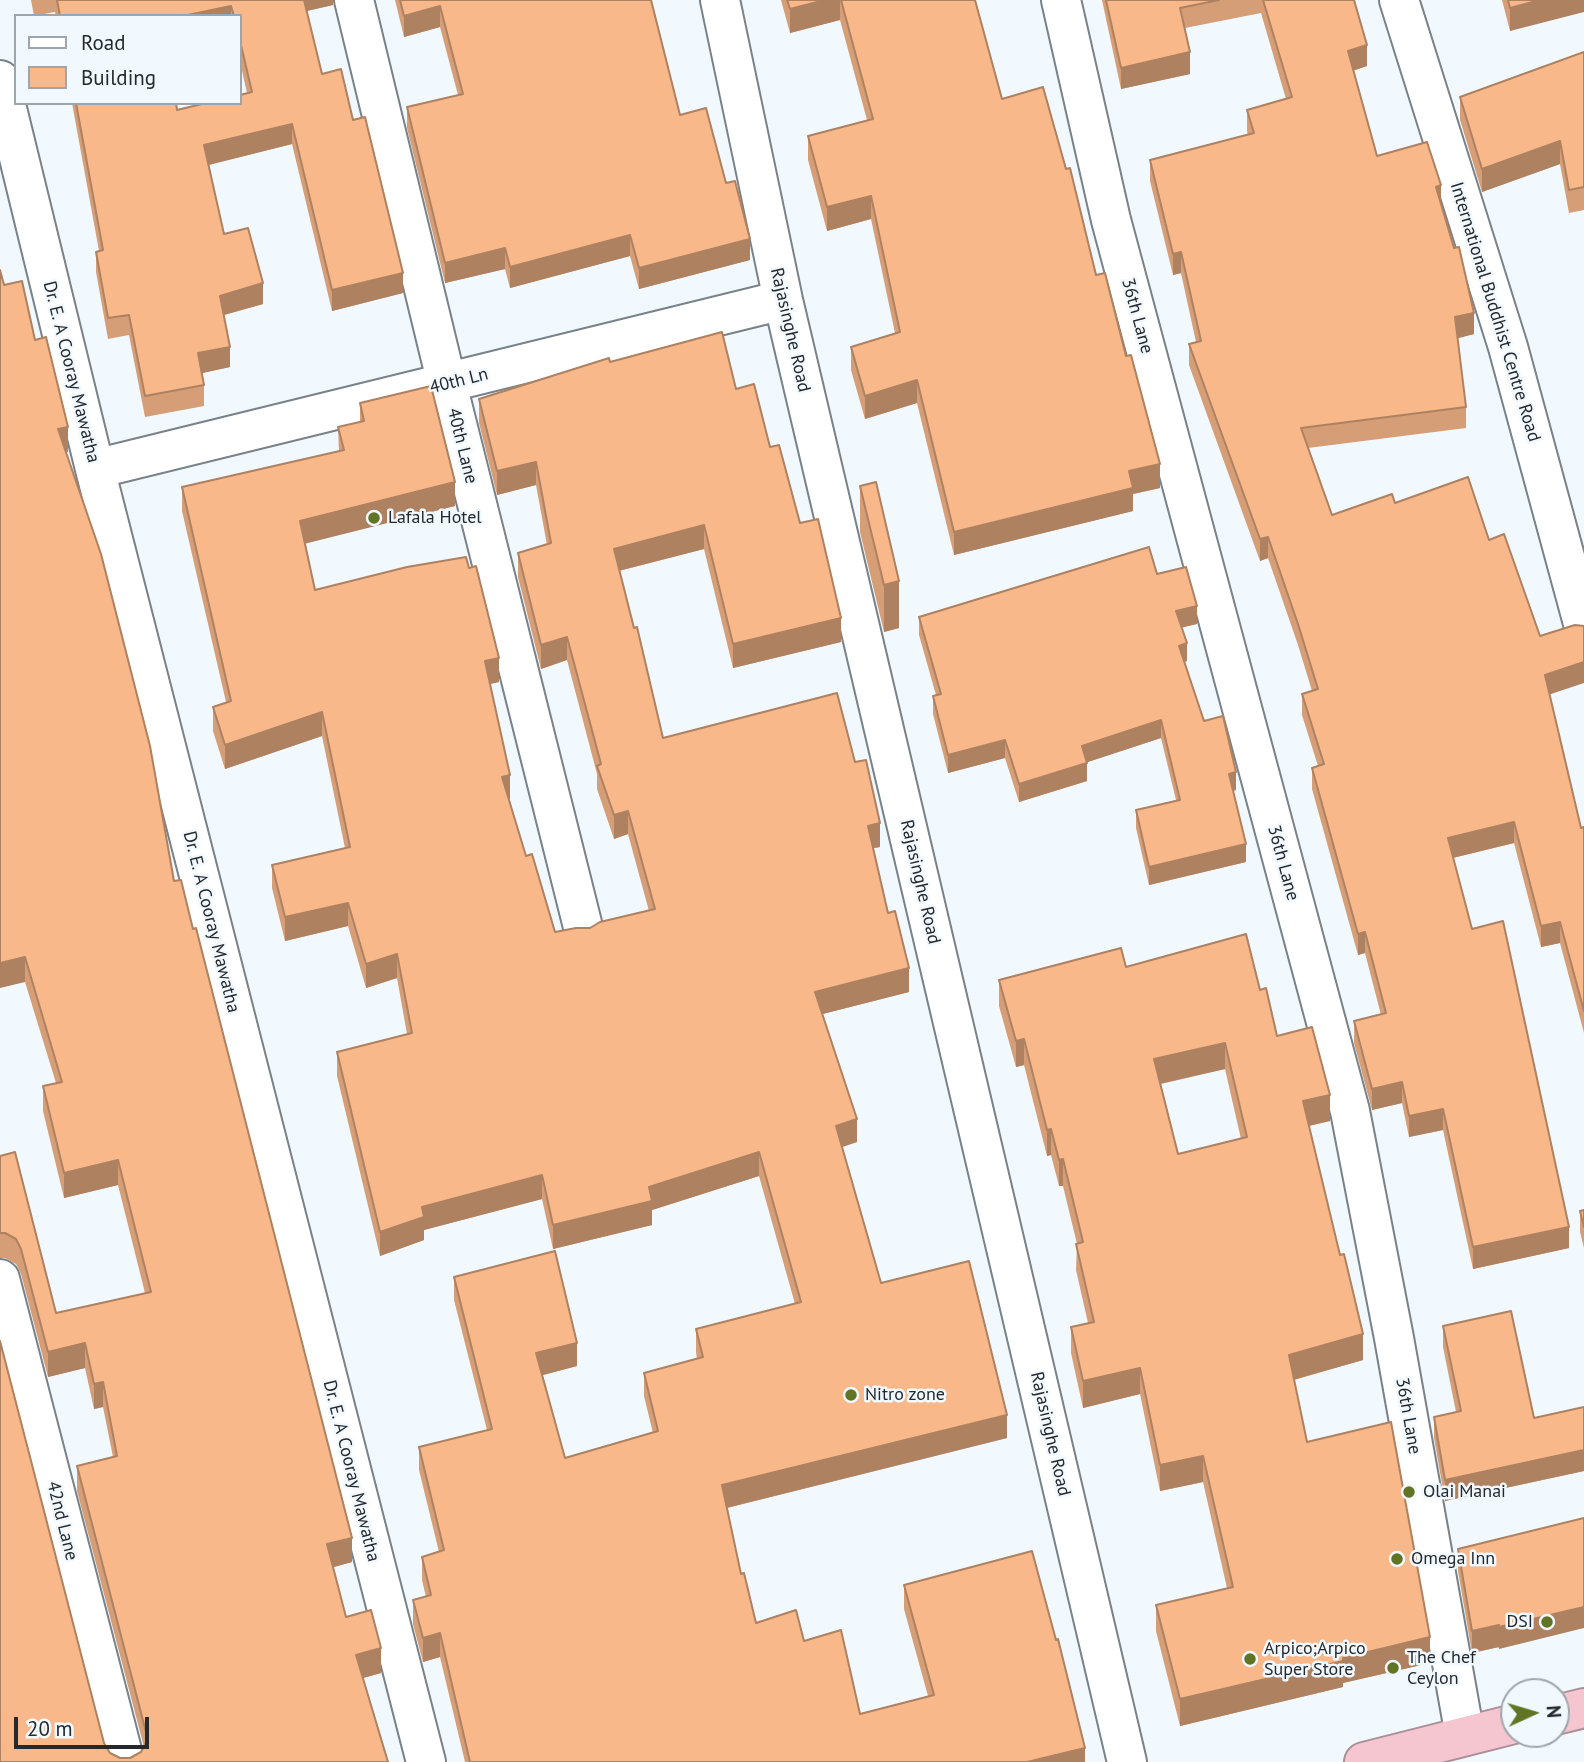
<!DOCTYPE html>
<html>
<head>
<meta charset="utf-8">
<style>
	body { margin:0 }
	#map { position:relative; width:1584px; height:1762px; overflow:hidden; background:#f1f9ff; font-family:"PT Sans",sans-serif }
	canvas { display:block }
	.legend { position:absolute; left:14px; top:14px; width:228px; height:91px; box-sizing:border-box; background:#f1f9ff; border:2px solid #9fa6ab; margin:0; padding:9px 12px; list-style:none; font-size:21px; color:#25292c }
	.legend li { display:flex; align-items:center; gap:14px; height:35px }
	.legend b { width:35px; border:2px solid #9fa6ab }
	.north { position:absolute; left:1500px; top:1678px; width:70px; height:70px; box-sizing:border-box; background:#f1f9ff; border:2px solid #9fa6ab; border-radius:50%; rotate:86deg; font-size:19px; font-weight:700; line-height:28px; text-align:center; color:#25292c }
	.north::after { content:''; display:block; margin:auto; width:24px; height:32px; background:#607423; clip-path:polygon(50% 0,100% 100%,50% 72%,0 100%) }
	.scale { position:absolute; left:14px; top:1717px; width:135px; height:32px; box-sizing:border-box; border:4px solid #25292c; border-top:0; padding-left:9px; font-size:21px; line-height:24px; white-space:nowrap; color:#25292c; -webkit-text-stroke:5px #f1f9ff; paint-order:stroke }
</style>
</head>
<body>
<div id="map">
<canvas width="1584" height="1762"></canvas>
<ul class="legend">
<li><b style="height:9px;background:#fff"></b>Road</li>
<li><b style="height:19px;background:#f8b88a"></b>Building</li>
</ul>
<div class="north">N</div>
<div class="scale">20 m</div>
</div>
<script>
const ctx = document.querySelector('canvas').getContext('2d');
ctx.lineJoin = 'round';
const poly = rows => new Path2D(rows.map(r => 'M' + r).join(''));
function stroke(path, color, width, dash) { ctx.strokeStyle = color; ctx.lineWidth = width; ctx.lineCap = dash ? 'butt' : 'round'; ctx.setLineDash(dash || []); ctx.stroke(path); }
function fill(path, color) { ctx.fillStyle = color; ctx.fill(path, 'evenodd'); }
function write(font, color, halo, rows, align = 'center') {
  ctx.font = font + ' "PT Sans",sans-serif'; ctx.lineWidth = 5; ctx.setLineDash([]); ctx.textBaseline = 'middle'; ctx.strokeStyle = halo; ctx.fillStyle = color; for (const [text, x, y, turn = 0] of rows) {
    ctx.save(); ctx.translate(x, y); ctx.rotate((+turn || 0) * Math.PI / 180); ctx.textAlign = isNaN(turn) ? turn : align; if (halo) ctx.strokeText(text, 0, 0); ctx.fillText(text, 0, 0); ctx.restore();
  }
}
const street = poly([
	[354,0,447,384,584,931],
	[720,0,783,300,1127,1762],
	[1061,0,1111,220,1350,1111,1394,1338,1465,1736],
	[1399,0,1508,347,1584,627],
	[0,80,95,469,426,1762],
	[95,469,783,300],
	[0,1279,125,1762]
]);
const highway = poly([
	[1556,1715,1584,1708],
	[1364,1762,1514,1724]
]);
stroke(street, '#798289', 42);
stroke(highway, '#ac8e97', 42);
stroke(street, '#fff', 38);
stroke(highway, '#f5c5d0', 38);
fill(poly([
	[31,0,333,0,333,5,307,11,322,74,353,120,403,293,332,311,292,144,209,165,224,234,263,304,224,315,230,367,202,373,204,385,204,406,145,417,129,335,108,339,96,272,96,252,99,251,72,103,176,103,177,110,247,93,240,62,240,16,56,16,55,12,34,16],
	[395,0,651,0,680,115,726,183,750,260,639,289,630,256,510,288,505,269,445,283,407,128,407,107,458,95,440,27,404,37],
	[781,0,975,0,1002,99,1096,275,1160,488,1133,494,1133,511,954,555,917,403,865,419,851,370,851,347,895,333,871,219,827,231,808,160,808,136,867,120,840,20,790,33],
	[1102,0,1354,0,1367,66,1353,71,1377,156,1441,203,1474,334,1457,338,1466,407,1466,428,1308,448,1332,515,1395,503,1489,540,1550,695,1581,828,1584,827,1584,1033,1560,943,1541,947,1514,843,1453,858,1472,929,1569,1248,1473,1269,1443,1130,1409,1137,1402,1103,1372,1110,1354,1043,1354,1021,1381,1015,1365,953,1358,955,1312,789,1312,768,1318,766,1302,715,1302,694,1312,691,1298,645,1268,558,1260,561,1189,365,1189,344,1196,342,1181,273,1173,275,1150,181,1150,160,1248,135,1247,131,1247,110,1286,99,1261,13,1185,28,1190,74,1121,89],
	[1502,0,1584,0,1510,31],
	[1584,52,1584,210,1569,213,1560,164,1482,192,1460,120,1460,97],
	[4,285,35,340,68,452,66,452,174,881,193,929,352,1562,333,1567,346,1617,381,1673,362,1678,388,1762,0,1762,104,1743,110,1753,120,1758,130,1758,141,1752,144,1747,77,1491,77,1466,113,1457,103,1407,94,1409,85,1368,48,1377,21,1274,16,1264,5,1258,0,1258,0,1156,56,1313,145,1293,118,1185,64,1198,43,1111,43,1086,56,1083,25,982],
	[610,362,736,389,770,447,800,523,841,642,733,668,704,549,619,571,663,738,855,762,880,847,873,848,888,913,909,992,822,1014,857,1142,842,1147,881,1283,1007,1438,727,1508,741,1574,756,1623,804,1641,860,1714,928,1696,904,1609,904,1585,1085,1762,465,1762,440,1657,423,1662,413,1624,413,1600,426,1597,422,1580,422,1557,439,1552,419,1470,419,1447,487,1430,454,1300,454,1277,577,1366,542,1375,565,1458,653,1433,644,1396,644,1373,697,1359,696,1352,696,1329,795,1304,759,1176,652,1210,652,1225,553,1249,542,1199,424,1230,424,1240,380,1256,337,1076,337,1052,407,1034,397,978,366,988,348,926,285,941,272,888,272,865,345,848,322,736,225,769,213,731,213,707,226,702,182,511,182,487,339,452,338,427,360,422,360,403,455,506,305,543,315,590,469,568,499,682,490,684,510,799,509,799,526,856,555,932,590,928,649,911,628,834,614,839,597,789,597,774,567,660,541,669,518,577,518,553,547,545,536,485,497,495,479,423,479,399],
	[860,486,899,628,884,632,860,532],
	[1157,574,1197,624,1182,627,1187,661,1184,662,1204,721,1236,790,1233,791,1246,862,1149,885,1136,828,1136,810,1176,800,1161,738,1087,762,1087,781,1019,802,1005,758,948,773,933,714,933,696,936,695,919,635,919,617],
	[1126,967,1260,990,1277,1036,1330,1121,1309,1126,1363,1360,1294,1380,1307,1442,1430,1663,1343,1683,1343,1687,1180,1726,1156,1631,1156,1605,1227,1588,1203,1482,1160,1491,1140,1394,1083,1408,1071,1353,1071,1327,1088,1323,1076,1270,1077,1244,1063,1186,1059,1186,1051,1155,1047,1156,1024,1065,1016,1067,999,1006,999,980],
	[1225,1069,1241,1139,1178,1154,1161,1084],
	[1584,1210,1584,1248,1580,1232,1580,1211],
	[1443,1326,1534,1418,1584,1407,1584,1471,1445,1501,1434,1438,1434,1417,1456,1412,1443,1347],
	[1584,1518,1499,1649,1499,1647,1472,1653,1458,1571,1458,1549]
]), '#d59e77');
fill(poly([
	[302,0,333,0,333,5,302,12],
	[825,0,840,0,840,20,790,33,790,9],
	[1540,0,1584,0,1584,12,1510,31,1510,8],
	[231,6,231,16,183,16],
	[440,6,440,27,404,37,404,16],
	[1367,45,1367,66,1348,72,1348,51],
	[1190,52,1190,74,1121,89,1121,68],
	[292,124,292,144,204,166,204,145],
	[1560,141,1560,164,1482,192,1482,169],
	[1441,185,1441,207,1436,187],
	[871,196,871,219,827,231,827,207],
	[630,235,630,256,510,288,510,267],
	[750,239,750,260,639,289,639,268],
	[505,248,505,269,445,283,445,263],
	[1181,252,1181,273,1173,275,1173,254],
	[403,273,403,293,332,311,332,290],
	[263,283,263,304,220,316,220,296],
	[1474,313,1474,334,1455,339,1455,317],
	[230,347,230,367,198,374,198,353],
	[917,380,917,403,865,419,865,396],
	[68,427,68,452,58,454,58,429],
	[536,462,536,485,497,495,497,471],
	[1160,464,1160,488,1133,494,1133,511,954,555,954,532,1129,471],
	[455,482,455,506,300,545,300,521],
	[704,525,704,549,614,572,614,549],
	[1268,537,1268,558,1260,561,1260,539],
	[899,581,899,628,884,632,884,585],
	[1197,606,1197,624,1176,629,1176,611],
	[841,618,841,642,733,668,733,644],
	[567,637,567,660,541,669,541,645],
	[1187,643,1187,661,1179,664,1179,646],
	[499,658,499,682,485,685,485,661],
	[1584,662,1584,683,1545,696,1545,675],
	[322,712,322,736,225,769,225,745],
	[1161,720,1161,738,1082,764,1082,746],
	[1005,740,1005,758,948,773,948,755],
	[1087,763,1087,781,1019,802,1019,784],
	[1236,772,1236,790,1229,792,1229,774],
	[510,775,510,799,502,801,502,777],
	[628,811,628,834,614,839,614,815],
	[1514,822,1514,843,1448,859,1448,838],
	[880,823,880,847,868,849,868,826],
	[1246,844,1246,862,1149,885,1149,867],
	[348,903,348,926,285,941,285,917],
	[1560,922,1560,943,1541,947,1541,926],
	[1365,932,1365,953,1358,955,1358,934],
	[397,954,397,978,366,988,366,964],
	[25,957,25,982,0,988,0,963],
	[909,968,909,992,815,1016,815,992],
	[1024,1039,1024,1065,1016,1067,1016,1041],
	[1225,1043,1225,1069,1154,1085,1154,1059],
	[1402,1082,1402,1103,1372,1110,1372,1089],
	[1330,1095,1330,1121,1303,1127,1303,1101],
	[1443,1109,1443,1130,1409,1137,1409,1116],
	[857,1119,857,1142,836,1149,836,1126],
	[1051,1129,1051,1155,1047,1156,1047,1130],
	[759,1152,759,1176,652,1210,652,1225,553,1249,553,1225,649,1187],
	[1063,1159,1063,1186,1059,1186,1059,1160],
	[118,1160,118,1185,64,1198,64,1173],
	[542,1175,542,1199,424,1230,424,1240,380,1256,380,1232,422,1207],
	[1569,1227,1569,1248,1473,1269,1473,1247],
	[1363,1334,1363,1360,1289,1381,1289,1355],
	[85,1343,85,1368,48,1377,48,1352],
	[577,1343,577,1366,536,1377,536,1353],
	[1140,1368,1140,1394,1083,1408,1083,1381],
	[103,1382,103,1407,94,1409,94,1384],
	[1007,1415,1007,1438,722,1509,722,1485],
	[1584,1450,1584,1471,1445,1501,1445,1480],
	[1203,1456,1203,1482,1160,1491,1160,1465],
	[352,1538,352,1562,327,1569,327,1544],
	[1584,1607,1584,1628,1499,1649,1499,1627],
	[1499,1625,1499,1647,1472,1653,1472,1631],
	[440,1633,440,1657,423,1662,423,1638],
	[1430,1637,1430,1663,1343,1683,1343,1687,1180,1726,1180,1699,1343,1658],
	[381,1648,381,1673,356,1680,356,1655],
	[1085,1748,1085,1762,1027,1762]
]), '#ae8161');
const building = poly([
	[57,0,304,0,322,74,341,69,353,120,365,117,403,273,332,290,292,124,204,145,224,234,248,228,263,283,220,296,230,347,198,353,204,385,145,396,129,315,108,318,96,252,103,250,76,103,176,103,177,110,206,103,240,103,240,95,252,92,240,41,240,16,234,16,231,6,183,16,60,16,57,0],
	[400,0,651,0,680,115,706,108,726,183,735,181,750,239,639,268,630,235,510,267,505,248,445,263,407,107,463,94,440,6,404,16,400,0],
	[787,0,825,0,790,9,787,0],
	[841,0,975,0,1002,99,1043,87,1066,169,1070,168,1096,275,1105,273,1126,356,1131,355,1160,464,1129,471,1133,488,954,532,917,380,865,396,851,347,900,332,871,196,827,207,808,136,873,119,841,0],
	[1106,0,1219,0,1180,8,1190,52,1121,68,1106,0],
	[1263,0,1354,0,1367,45,1348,51,1377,156,1427,142,1441,185,1436,187,1454,248,1459,247,1474,313,1455,317,1466,407,1301,428,1332,515,1392,494,1395,503,1468,477,1489,540,1504,534,1540,636,1575,625,1584,626,1584,662,1545,675,1581,828,1584,827,1584,1011,1560,922,1541,926,1514,822,1448,838,1472,929,1503,921,1569,1227,1473,1247,1443,1109,1409,1116,1402,1082,1372,1089,1354,1021,1386,1013,1365,932,1358,934,1312,768,1324,764,1302,694,1318,689,1298,624,1268,537,1260,539,1189,344,1201,341,1181,252,1173,254,1150,160,1254,133,1247,110,1292,97,1263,0],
	[1508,0,1540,0,1510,8,1508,0],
	[1584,52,1584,187,1569,190,1560,141,1482,169,1460,97,1584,52],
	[0,270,4,285,22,281,35,340,46,337,68,427,58,429,101,554,150,746,174,881,181,880,193,929,196,928,352,1538,327,1544,346,1617,371,1610,381,1648,356,1655,388,1762,0,1762,0,1341,104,1743,110,1753,120,1758,130,1758,141,1752,146,1742,146,1732,77,1466,117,1456,103,1382,94,1384,85,1343,48,1352,21,1249,16,1239,5,1233,0,1233,0,1156,15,1152,56,1313,151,1292,118,1160,64,1173,43,1086,62,1082,25,957,0,963,0,270],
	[722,332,736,389,754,384,770,447,779,445,800,523,818,519,841,618,733,644,704,525,614,549,634,628,637,627,663,738,837,693,855,762,866,760,880,823,868,826,888,913,895,911,909,968,815,992,857,1119,836,1126,881,1283,969,1261,1007,1415,722,1485,741,1574,744,1573,756,1623,796,1610,804,1641,841,1630,860,1714,934,1695,904,1585,1032,1551,1056,1640,1058,1639,1085,1748,1027,1762,470,1762,440,1633,423,1638,413,1600,431,1595,422,1557,444,1550,419,1447,492,1429,454,1277,555,1251,577,1343,536,1353,565,1458,658,1431,644,1373,703,1357,696,1329,801,1302,759,1152,649,1187,652,1201,553,1225,542,1175,422,1207,424,1217,380,1232,337,1052,412,1033,397,954,366,964,348,903,285,917,272,865,350,847,322,712,225,745,213,707,231,701,182,487,344,450,338,427,364,421,360,403,431,386,455,482,300,521,315,590,407,567,466,557,469,568,476,566,499,658,485,661,510,775,502,777,526,856,532,854,555,932,576,928,590,928,600,922,655,909,628,811,614,815,597,766,601,764,567,637,541,645,518,553,551,543,536,462,497,471,479,399,609,358,610,362,722,332],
	[876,482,899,581,884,585,860,486,876,482],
	[1149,547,1157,574,1186,567,1197,606,1176,611,1187,643,1179,646,1204,721,1223,716,1236,772,1229,774,1246,844,1149,867,1136,810,1180,800,1161,720,1082,746,1087,763,1019,784,1005,740,948,755,933,696,941,694,919,617,1149,547],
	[1246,934,1260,990,1266,988,1277,1036,1312,1027,1330,1095,1303,1101,1340,1255,1344,1254,1363,1334,1289,1355,1307,1442,1391,1422,1430,1637,1343,1658,1343,1661,1180,1699,1156,1605,1233,1587,1203,1456,1160,1465,1140,1368,1083,1381,1071,1327,1094,1322,1076,1244,1083,1242,1063,1159,1059,1160,1051,1129,1047,1130,1024,1039,1016,1041,999,980,1121,948,1126,967,1246,934],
	[1225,1043,1247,1137,1178,1154,1154,1059,1225,1043],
	[1584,1210,1584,1227,1580,1211,1584,1210],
	[1511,1311,1534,1418,1584,1407,1584,1450,1445,1480,1434,1417,1461,1411,1443,1326,1511,1311],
	[1584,1518,1584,1607,1499,1627,1499,1625,1472,1631,1458,1549,1584,1518]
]);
fill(building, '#f8b88a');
stroke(building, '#ae8161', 2);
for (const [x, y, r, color] of [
	[374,518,7,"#607423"],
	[851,1395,7,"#607423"],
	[1409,1492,7,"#607423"],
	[1397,1559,7,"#607423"],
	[1547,1622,7,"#607423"],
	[1250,1659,7,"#607423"],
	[1393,1668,7,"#607423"]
]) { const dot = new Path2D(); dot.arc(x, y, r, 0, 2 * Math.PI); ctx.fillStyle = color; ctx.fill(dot); stroke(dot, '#f1f9ff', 2.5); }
write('18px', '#25292c', '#f1f9ff', [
	["International Buddhist Centre Road",1495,312,73],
	["36th Lane",1137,316,75],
	["Rajasinghe Road",790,330,77],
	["Dr. E. A Cooray Mawatha",71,372,76],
	["40th Ln",459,381,-14],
	["40th Lane",462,446,76],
	["36th Lane",1283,863,75],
	["Rajasinghe Road",920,882,77],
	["Dr. E. A Cooray Mawatha",211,922,76],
	["36th Lane",1408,1416,80],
	["Rajasinghe Road",1050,1434,77],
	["Dr. E. A Cooray Mawatha",351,1471,76],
	["42nd Lane",62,1521,76]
]);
write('18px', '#25292c', '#f1f9ff', [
	["Lafala Hotel",388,518],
	["Nitro zone",865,1395],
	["Olai Manai",1423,1492],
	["Omega Inn",1411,1559],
	["DSI",1533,1622,"right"],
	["Arpico;Arpico",1264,1649],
	["Super Store",1264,1670],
	["The Chef",1407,1658],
	["Ceylon",1407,1679]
], 'left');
</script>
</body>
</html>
